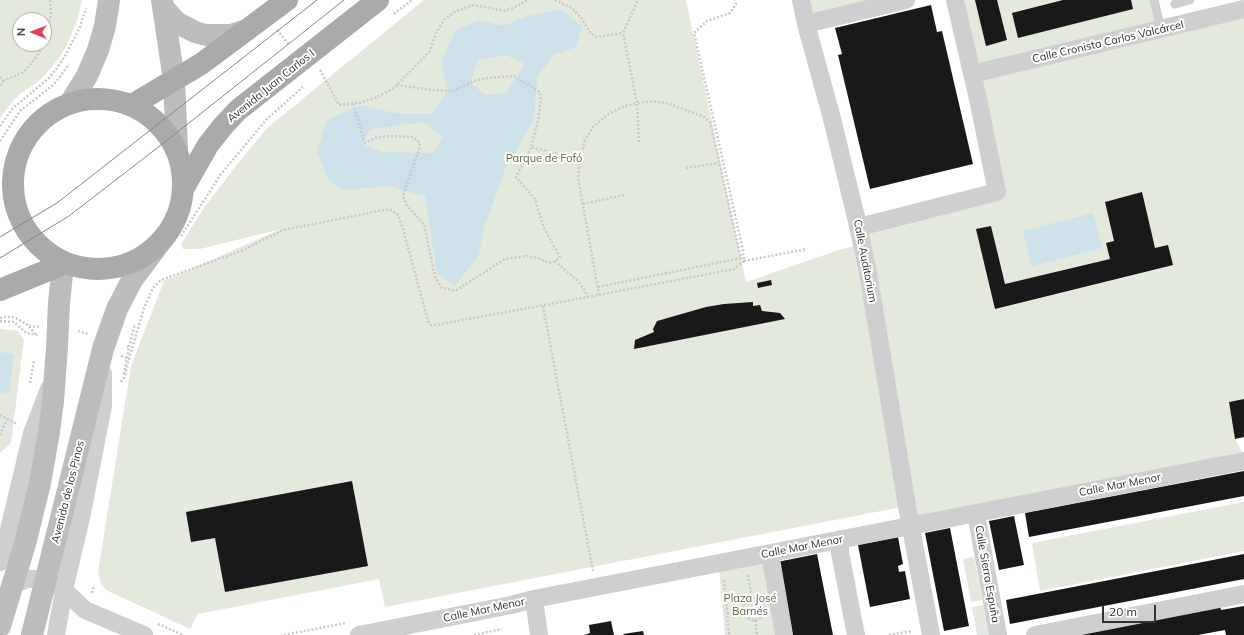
<!DOCTYPE html>
<html>
<head>
<meta charset="utf-8">
<style>
	body { margin:0 }
	#map { position:relative; width:1244px; height:635px; overflow:hidden; background:#fff; font-family:Mulish,sans-serif }
	canvas { display:block }
	.north { position:absolute; left:12px; top:12px; width:40px; height:40px; box-sizing:border-box; background:#fff; border:1px solid #adadad; border-radius:50%; rotate:271deg; font-size:11px; font-weight:700; line-height:16px; text-align:center; color:#323232 }
	.north::after { content:''; display:block; margin:auto; width:14px; height:18px; background:#dc4156; clip-path:polygon(50% 0,100% 100%,50% 72%,0 100%) }
	.scale { position:absolute; left:1102px; top:605px; width:54px; height:18px; box-sizing:border-box; border:2px solid #323232; border-top:0; padding-left:5px; font-size:12px; line-height:14px; white-space:nowrap; color:#323232; -webkit-text-stroke:3px #fff; paint-order:stroke }
</style>
</head>
<body>
<div id="map">
<canvas width="1244" height="635"></canvas>
<div class="north">N</div>
<div class="scale">20 m</div>
</div>
<script>
const ctx = document.querySelector('canvas').getContext('2d');
ctx.lineJoin = 'round';
function fill(path, color) { ctx.fillStyle = color; ctx.fill(path, 'evenodd'); }
const poly = rows => new Path2D(rows.map(r => 'M' + r).join(''));
function stroke(path, color, width, dash) { ctx.strokeStyle = color; ctx.lineWidth = width; ctx.lineCap = dash ? 'butt' : 'round'; ctx.setLineDash(dash || []); ctx.stroke(path); }
function write(font, color, halo, rows, align = 'center') {
  ctx.font = font + ' Mulish,sans-serif'; ctx.lineWidth = 4; ctx.setLineDash([]); ctx.textBaseline = 'middle'; ctx.strokeStyle = halo; ctx.fillStyle = color; for (const [text, x, y, turn = 0] of rows) {
    ctx.save(); ctx.translate(x, y); ctx.rotate((+turn || 0) * Math.PI / 180); ctx.textAlign = isNaN(turn) ? turn : align; if (halo) ctx.strokeText(text, 0, 0); ctx.fillText(text, 0, 0); ctx.restore();
  }
}
fill(poly([
	[0,0,82,0,77,21,65,49,52,67,39,81,20,94,11,103,0,118],
	[20,20,44,20,44,44,20,44],
	[424,0,686,0,746,282,839,250,854,246,855,259,860,235,997,192,955,0,1154,0,1161,29,1244,9,1244,399,1229,402,1235,439,1242,452,912,526,907,506,385,607,379,579,198,614,190,629,106,590,101,584,98,572,131,366,164,281,281,229,200,249,183,249,181,244,204,208,235,167,267,128],
	[801,0,906,0,806,24],
	[0,329,18,331,24,340,11,443,0,453],
	[1244,502,1244,551,1040,591,1032,543],
	[974,557,982,600,971,602,963,559],
	[771,559,784,635,725,635,719,568],
	[983,605,989,635,977,635,972,607]
]), '#e3e9dc');
fill(poly([
	[561,9,582,27,576,47,553,55,537,78,534,119,505,169,484,228,478,256,455,286,437,273,425,196,405,191,388,186,343,190,328,180,317,151,327,120,361,105,399,114,432,114,448,91,441,61,456,30,479,20,503,26,528,16],
	[506,55,525,64,506,93,485,95,470,82,478,60],
	[424,122,443,138,433,153,382,152,362,144,370,129],
	[1093,213,1102,248,1032,266,1023,231],
	[0,352,14,354,9,394,0,392]
]), '#cce1ea');
fill(poly([
	[975,0,997,0,1007,40,986,46],
	[1063,0,1131,0,1133,9,1018,38,1012,13],
	[931,5,937,32,942,31,973,164,870,189,838,55,842,54,835,28],
	[1142,192,1155,248,1168,245,1173,265,995,309,976,229,991,226,1005,284,1110,259,1106,243,1114,241,1105,202],
	[771,280,772,285,758,288,757,283],
	[753,302,753,306,760,305,762,311,780,313,785,319,634,349,635,340,654,332,653,329,657,321,706,307,724,304],
	[1244,399,1244,437,1235,439,1229,402],
	[1244,471,1244,496,1029,537,1025,513],
	[352,481,368,566,225,592,215,538,191,542,186,512],
	[1014,516,1024,565,999,570,989,521],
	[950,528,969,626,944,631,925,533],
	[898,537,903,564,898,566,899,572,905,571,910,599,870,607,858,545],
	[817,554,833,635,791,635,777,562],
	[1244,554,1244,579,1010,624,1006,600],
	[1220,606,1221,610,1244,606,1244,635,1226,635,1225,630,1198,635,1072,635],
	[611,621,614,635,584,635,590,633,589,625],
	[643,631,644,635,624,635,623,634]
]), '#191919');
stroke(poly([
	[555,0,572,8,582,19,590,32,596,37,623,33],
	[394,14,412,0],
	[277,30,289,45],
	[44,41,47,34,51,14,50,0],
	[320,70,339,105,359,103,375,98,394,88,430,51,436,33,444,20,456,11,474,5,504,11,513,8,528,0],
	[0,77,3,81,0,87],
	[3,81,24,72,37,56,43,44],
	[397,85,431,90,453,91,474,81,487,78,514,76,540,92,541,99,538,121,531,147,580,160],
	[353,104,365,143,375,138,389,136,413,137,420,143,419,150,403,195,407,206,424,224,435,277,441,287,455,291,505,259,527,256,538,258,549,263,555,261,560,257,544,228,535,199,516,177,531,147],
	[0,126,13,108,49,78,57,68,65,56,80,27,86,8],
	[0,141,20,111,52,86,59,78,69,64],
	[686,168,719,163],
	[583,204,624,195],
	[181,236,221,174,267,119,303,87],
	[555,261,579,282,585,291,588,297],
	[744,261,807,249],
	[598,287,741,258,710,122,704,117,670,104,653,101,637,103,639,142],
	[599,295,578,178,580,160,585,140,593,127,607,115,622,107,637,103,623,33,638,0],
	[543,306,593,571],
	[0,318,4,317,12,317,18,319,29,326,35,334],
	[0,321,14,322,26,333,39,335],
	[29,326,39,327],
	[78,331,88,334],
	[129,347,135,324],
	[121,356,129,359,144,308,153,288,161,280,241,251,283,230,389,209,398,215,403,229,428,321,431,325,435,325,556,303,734,269,744,261,743,250,694,33,707,21,730,13,736,4,735,0],
	[124,374,129,347,127,346],
	[121,382,124,378,129,359],
	[30,383,34,361],
	[0,415,17,424],
	[0,435,7,419],
	[748,575,752,599],
	[724,580,729,635],
	[92,593,94,585],
	'743 609a11 11 0 1 1 22 0a11 11 0 1 1-22 0Z',
	[727,613,743,610],
	[755,620,757,635],
	[158,624,183,635],
	[284,635,346,623],
	[474,635,502,629],
	[889,635,912,631]
]), '#c9c9c9', 2.5, [2, 2]);
stroke(poly([
	[1154,0,1161,29],
	[1175,4,1190,0]
]), '#cfcfcf', 9);
stroke(poly([
	[801,0,806,24,831,115,856,217,867,267,907,506,931,635],
	[806,24,906,0],
	[972,74,1244,9],
	[859,227,997,192,978,99,955,0],
	[977,513,977,519,998,635],
	[840,539,840,553,856,635],
	[770,553,784,635],
	[0,562,7,538,32,433,49,389],
	[14,584,27,579,37,579,46,581,64,590,85,610,144,635],
	[534,599,539,635],
	[56,635,64,590,81,518,103,406,103,373],
	[359,635,511,605,534,599,1244,461],
	[1035,635,1244,594]
]), '#cfcfcf', 18);
stroke(poly([
	[162,0,174,80,177,149],
	[163,7,176,22,195,32,206,35,231,35,247,30],
	[70,103,87,76,98,50,105,26,109,0],
	[0,626,25,544,40,483,49,432,53,401,57,347,59,303,63,264],
	[32,635,103,349,117,309,132,280,162,240]
]), '#bcbcbc', 22);
stroke(poly([
	'13 184a85 85 0 1 1 170 0a85 85 0 1 1-170 0Z',
	[132,105,201,64,287,0],
	[183,189,208,145,223,126,238,110,378,0],
	[0,290,63,264]
]), '#aaa', 22);
stroke(poly([
	[0,237,57,203,317,0],
	[0,258,69,216,170,138,344,0]
]), '#878787', 1);
write('11px', '#323232', '#fff', [
	["Calle Cronista Carlos Valcárcel",1108,42,-13],
	["Avenida Juan Carlos I",271,86,-39],
	["Calle Auditorium",865,261,79],
	["Calle Mar Menor",1120,485,-11],
	["Avenida de los Pinos",68,492,-76],
	["Calle Mar Menor",802,547,-11],
	["Calle Sierra Espuña",987,574,80],
	["Calle Mar Menor",484,610,-12]
]);
write('11px', '#586c41', '#fff', [
	["Parque de Fofó",544,159],
	["Plaza José",750,599],
	["Barnés",750,612]
]);
</script>
</body>
</html>
